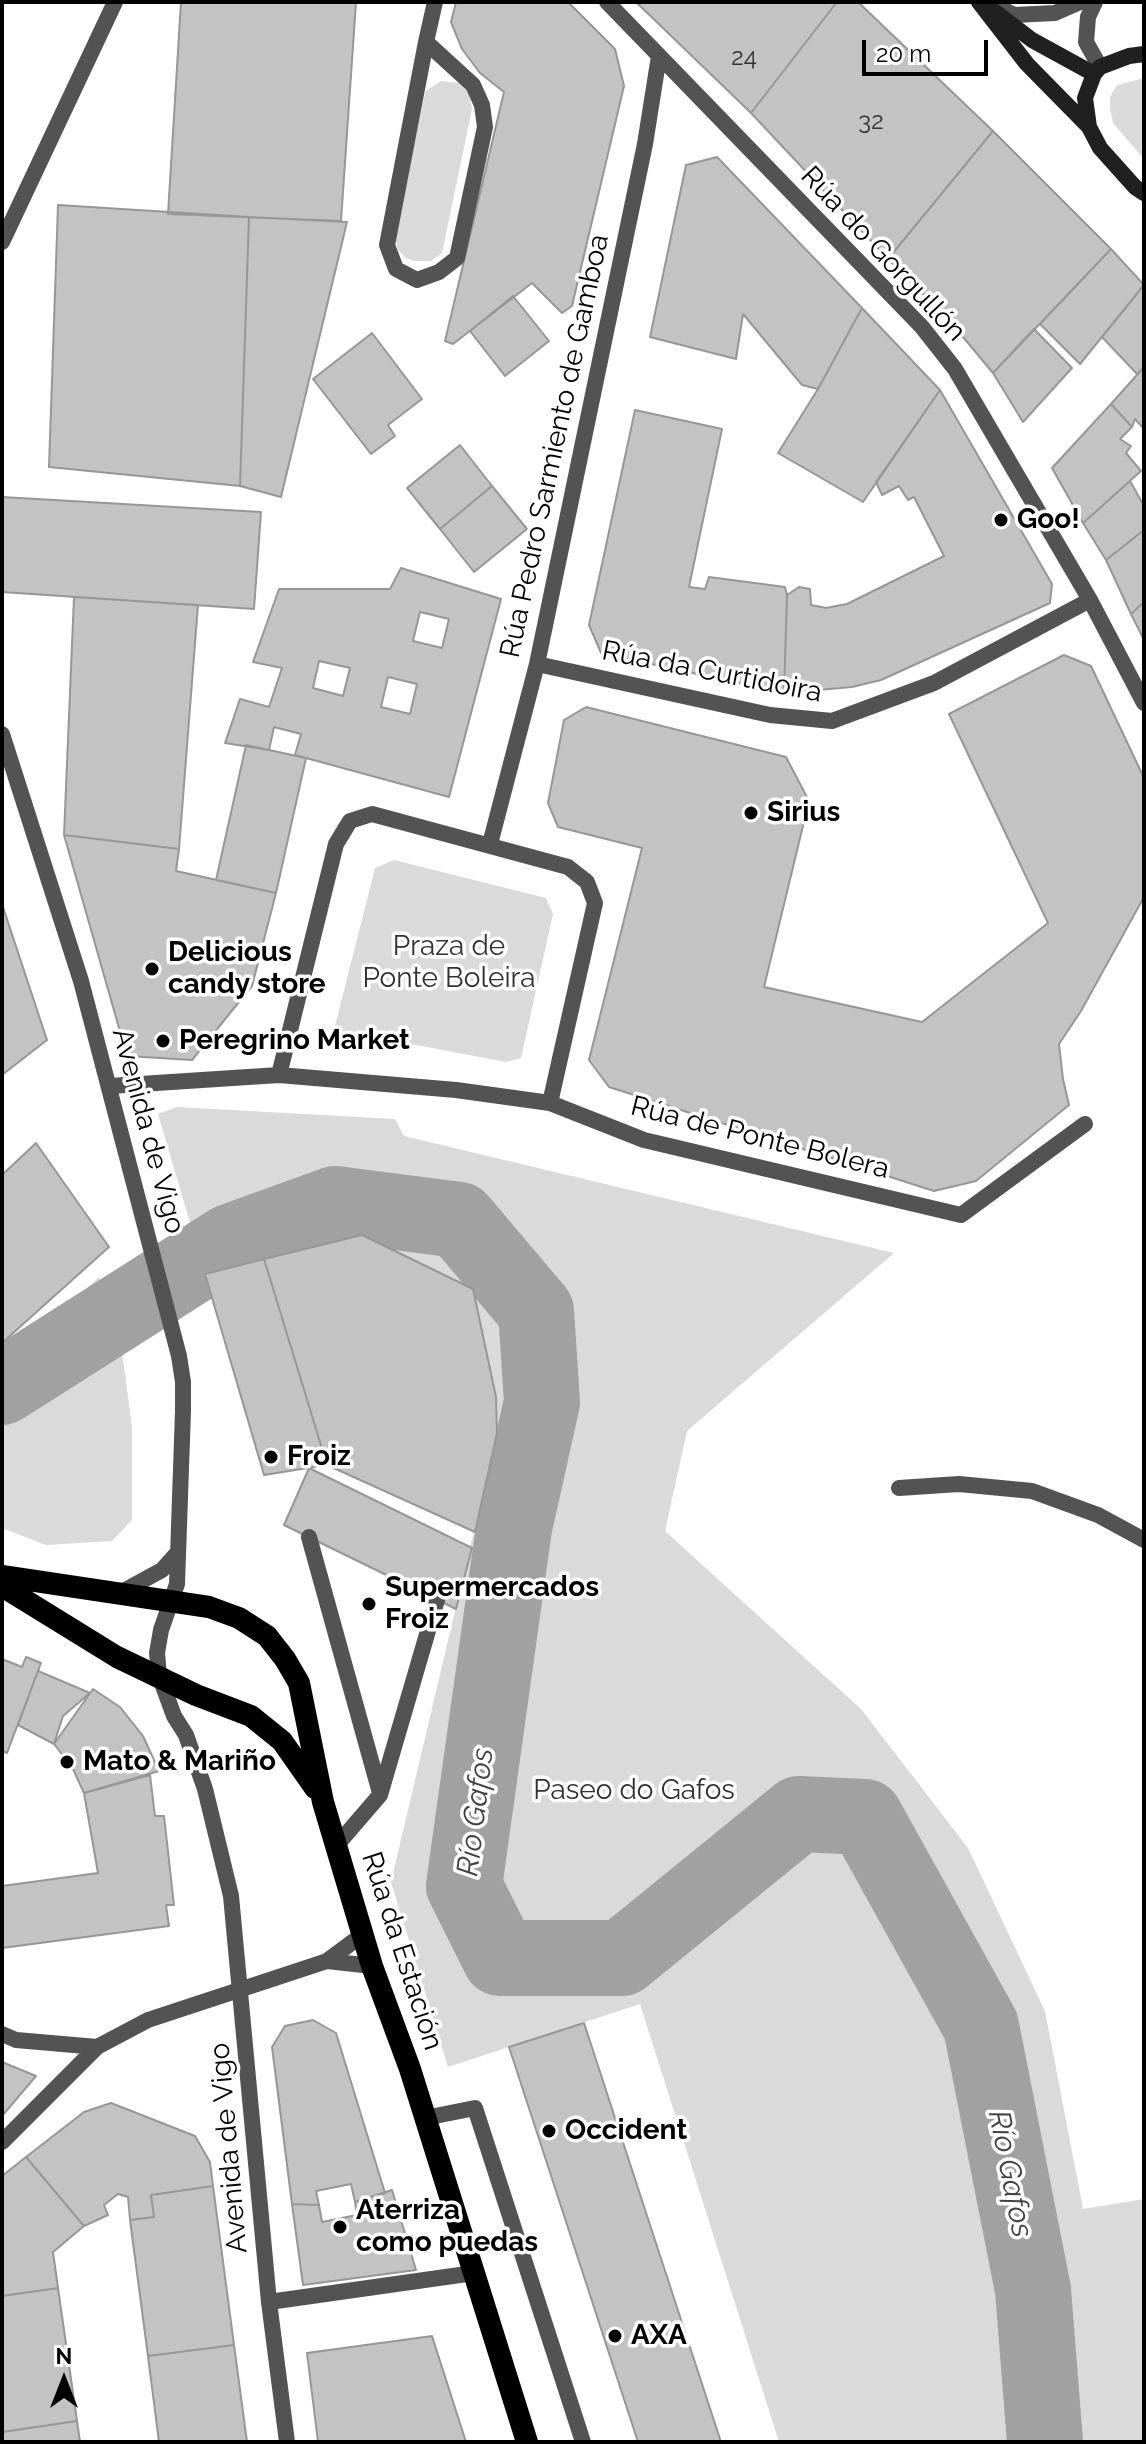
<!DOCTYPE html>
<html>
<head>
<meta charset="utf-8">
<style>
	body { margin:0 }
	#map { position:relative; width:1146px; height:2444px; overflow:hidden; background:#fff; font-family:Raleway,sans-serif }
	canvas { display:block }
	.frame { position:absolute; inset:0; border:4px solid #000; pointer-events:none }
	.north { position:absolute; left:24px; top:2340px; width:80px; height:80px; -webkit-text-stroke:6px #fff; paint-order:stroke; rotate:0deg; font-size:22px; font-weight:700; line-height:32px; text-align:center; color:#000 }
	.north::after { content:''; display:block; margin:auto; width:28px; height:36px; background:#000; clip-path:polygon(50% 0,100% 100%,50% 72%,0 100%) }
	.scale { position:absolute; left:862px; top:40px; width:126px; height:36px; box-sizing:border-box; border:4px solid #000; border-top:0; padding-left:10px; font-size:24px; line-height:28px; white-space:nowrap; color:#000; -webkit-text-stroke:6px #fff; paint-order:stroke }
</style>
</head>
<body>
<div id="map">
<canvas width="1146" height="2444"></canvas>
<div class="frame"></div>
<div class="north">N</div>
<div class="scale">20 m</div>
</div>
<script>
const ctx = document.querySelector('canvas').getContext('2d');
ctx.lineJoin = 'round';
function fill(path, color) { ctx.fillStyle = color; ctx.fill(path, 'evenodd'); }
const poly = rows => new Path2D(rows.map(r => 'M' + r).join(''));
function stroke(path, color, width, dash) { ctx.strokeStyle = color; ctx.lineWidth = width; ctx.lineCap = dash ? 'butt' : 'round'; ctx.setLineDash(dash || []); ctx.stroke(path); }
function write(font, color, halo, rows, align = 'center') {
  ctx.font = font + ' Raleway,sans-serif'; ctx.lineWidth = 7; ctx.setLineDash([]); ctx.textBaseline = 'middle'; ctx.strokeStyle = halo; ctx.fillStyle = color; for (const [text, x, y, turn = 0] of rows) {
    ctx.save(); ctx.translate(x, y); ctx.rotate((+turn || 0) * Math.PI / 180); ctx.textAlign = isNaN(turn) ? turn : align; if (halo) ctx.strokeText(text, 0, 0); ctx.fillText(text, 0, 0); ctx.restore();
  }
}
fill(poly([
	[1144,78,1144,159,1113,123,1110,108,1110,97,1117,85],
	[441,81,459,83,469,93,472,109,442,253,431,261,414,261,406,258,398,250,395,238,424,98,426,91],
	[394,860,546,898,553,914,521,1058,506,1062,411,1044,347,1042,335,1026,375,868],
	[177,1107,395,1119,404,1136,894,1253,687,1431,665,1531,861,1709,968,1848,1045,2011,1083,2209,1144,2199,1144,2442,779,2442,640,2004,448,2067,391,1882,497,1433,496,1397,473,1289,362,1235,205,1274,158,1114],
	[99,1277,116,1308,132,1427,132,1520,112,1541,46,1545,2,1528,2,1368]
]), '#dadada');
stroke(poly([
	[2,1387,230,1242,335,1204,459,1220,536,1311,542,1402,514,1528,464,1886,500,1958,622,1958,799,1814,865,1817,981,2026,1033,2290,1045,2442]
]), '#a1a1a1', 76);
const building = poly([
	[181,2,356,2,341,221,168,214,181,2],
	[456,2,568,2,615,49,624,86,572,306,562,313,532,283,453,344,445,341,504,92,480,73,462,49,451,22,456,2],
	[636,2,837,2,751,113,636,2],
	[837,2,858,2,993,131,888,259,751,113,837,2],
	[993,131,1111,249,993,373,948,319,888,259,993,131],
	[717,157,862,308,818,389,802,385,743,314,736,359,650,337,686,165,717,157],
	[58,205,249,217,240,486,49,467,58,205],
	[249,217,347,222,281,497,240,486,249,217],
	[1111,249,1144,285,1080,364,1040,324,1111,249],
	[1144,285,1144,367,1137,374,1102,337,1144,285],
	[513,296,549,341,505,376,470,331,513,296],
	[862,308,940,390,863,502,778,453,818,389,862,308],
	[1034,329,1072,368,1023,422,993,373,1034,329],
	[372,333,422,399,388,425,395,436,371,454,313,379,372,333],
	[1144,367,1144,429,1135,419,1132,427,1111,404,1144,367],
	[940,390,1052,584,1050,603,881,680,852,687,784,693,787,595,799,587,810,589,811,605,826,608,847,604,944,556,914,497,908,500,899,486,882,495,876,482,940,390],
	[1111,404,1132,427,1120,439,1131,446,1126,453,1141,471,1083,523,1052,468,1111,404],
	[635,410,722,429,689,587,705,589,709,577,785,587,787,595,784,693,601,653,589,625,635,410],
	[460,445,492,486,440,529,407,488,460,445],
	[1130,481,1144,506,1144,530,1106,560,1083,523,1130,481],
	[492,486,527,529,474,572,440,529,492,486],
	[2,497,261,512,254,609,2,592,2,497],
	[1144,530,1144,602,1131,614,1106,560,1144,530],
	[401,568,501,599,449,797,295,755,301,734,274,727,269,750,225,743,240,699,269,707,282,668,253,662,279,589,390,589,401,568],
	[420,612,449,619,442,648,413,641,420,612],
	[319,661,350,668,343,696,313,688,319,661],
	[388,677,417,684,410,714,381,707,388,677],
	[74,597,198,605,179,849,64,835,74,597],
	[1144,602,1144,640,1131,614,1144,602],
	[1064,655,1091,666,1144,778,1144,897,1081,1011,1059,1044,1063,1079,1069,1105,976,1181,934,1191,609,1087,589,1060,642,848,558,827,548,803,564,720,586,707,786,757,809,801,764,987,922,1022,1048,923,949,714,1064,655],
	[246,745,306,758,276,893,216,880,246,745],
	[64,835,179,849,176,871,276,893,252,986,192,1060,127,1056,64,835],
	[2,904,47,1040,2,1075,2,904],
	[36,1143,109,1247,2,1343,2,1175,36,1143],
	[362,1235,473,1289,496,1397,497,1433,475,1532,327,1465,264,1259,362,1235],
	[264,1259,327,1465,264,1475,205,1274,264,1259],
	[309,1468,472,1548,456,1609,284,1525,309,1468],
	[26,1657,41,1663,7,1753,2,1751,2,1659,22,1667,26,1657],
	[38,1671,90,1693,63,1716,54,1744,18,1725,38,1671],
	[93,1689,120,1707,143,1736,159,1771,84,1793,72,1767,54,1744,93,1689],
	[150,1775,155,1816,164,1816,174,1905,166,1905,169,1926,2,1948,2,1886,98,1873,84,1793,150,1775],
	[313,2020,336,2033,385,2193,355,2202,351,2184,316,2191,319,2205,292,2204,272,2047,285,2026,313,2020],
	[584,2023,721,2442,638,2442,509,2047,584,2023],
	[2,2062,36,2076,2,2116,2,2062],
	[111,2103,195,2136,210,2162,213,2186,151,2195,154,2217,130,2220,128,2197,118,2194,104,2205,108,2215,84,2226,26,2157,84,2112,111,2103],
	[26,2157,84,2226,53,2252,58,2288,2,2296,2,2176,26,2157],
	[213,2186,234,2345,148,2356,130,2220,154,2217,151,2195,213,2186],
	[392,2190,416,2270,303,2285,292,2204,319,2205,322,2222,357,2215,355,2202,392,2190],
	[58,2288,77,2421,2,2432,2,2296,58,2288],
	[432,2336,466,2442,318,2442,307,2353,432,2336],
	[234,2345,247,2442,159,2442,148,2356,234,2345],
	[77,2421,80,2442,2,2442,2,2432,77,2421]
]);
fill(building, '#c3c3c3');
stroke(building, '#979797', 2);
stroke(poly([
	[309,1537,380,1793],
	[336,1846,380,1795,437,1600],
	[425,2118,475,2108,583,2442]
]), '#535353', 16);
stroke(poly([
	[607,2,922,327,955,369,1090,600,1144,703],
	[426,42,473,85,482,105,485,127,457,258,439,272,417,280,396,269,387,245,426,42,435,2],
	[537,664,770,715,832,721,934,683,1090,600],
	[490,844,537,664,645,144,659,56],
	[899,1488,959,1484,1032,1491,1098,1515,1144,1540],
	[269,2302,474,2273]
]), '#535353', 16);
stroke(poly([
	[1095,2,1088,17,1086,42,1100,67],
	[990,3,1014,15,1055,13,1080,2],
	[2,242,115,2],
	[2,734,81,981,179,1356,183,1382,183,1411,177,1584,161,1630,157,1653,159,1675,174,1716,186,1735,205,1789,231,1896,269,2302,287,2442],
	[279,1075,336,844,350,821,372,814,568,867,587,882,595,903,550,1103],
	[110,1086,279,1075,456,1090,550,1103,644,1140,961,1215,1085,1124],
	[118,1594,162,1570,178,1552],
	[327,1961,362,1935],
	[2,2034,16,2040,97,2047],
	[2,2142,97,2047,148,2020,327,1961,372,1966]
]), '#535353', 16);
stroke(poly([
	[979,2,1027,64,1089,127],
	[994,11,1032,40,1094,74],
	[1144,54,1129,56,1100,67,1094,74,1085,98,1089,127,1100,148,1135,187,1144,193]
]), '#202020', 16);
stroke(poly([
	[2,1576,209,1607,239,1618,267,1636,285,1659,299,1683,323,1802,372,1966,410,2069,527,2442],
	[2,1586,117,1657,196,1695,251,1716,282,1741,315,1788]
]), '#000', 22);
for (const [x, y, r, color] of [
	[1001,520,8,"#000"],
	[751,813,8,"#000"],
	[152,969,8,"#000"],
	[163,1041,8,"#000"],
	[271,1457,8,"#000"],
	[369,1604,8,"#000"],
	[67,1762,8,"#000"],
	[549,2131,8,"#000"],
	[340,2227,8,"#000"],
	[615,2336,8,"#000"]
]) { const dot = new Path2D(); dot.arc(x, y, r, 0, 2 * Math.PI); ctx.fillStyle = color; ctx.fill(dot); stroke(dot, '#fff', 3); }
write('24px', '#313131', null, [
	["24",744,58],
	["32",871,122]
]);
write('28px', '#000', '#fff', [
	["Rúa do Gorgullón",883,254,47],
	["Rúa Pedro Sarmiento de Gamboa",555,446,-78],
	["Rúa da Curtidoira",712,672,11],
	["Avenida de Vigo",148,1131,75],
	["Rúa de Ponte Bolera",760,1138,14],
	["Rúa da Estación",402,1951,72],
	["Avenida de Vigo",229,2148,-95]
]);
write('bold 28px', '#000', '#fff', [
	["Goo!",1017,520],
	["Sirius",767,813],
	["Delicious",168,953],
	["candy store",168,985],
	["Peregrino Market",179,1041],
	["Froiz",287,1457],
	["Supermercados",385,1588],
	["Froiz",385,1620],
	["Mato & Mariño",83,1762],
	["Occident",565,2131],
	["Aterriza",356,2211],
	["como puedas",356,2243],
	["AXA",631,2336]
], 'left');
write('28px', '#313131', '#fff', [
	["Praza de",449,947],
	["Ponte Boleira",449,979],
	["Paseo do Gafos",634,1791]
]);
write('italic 30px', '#424242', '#fff', [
	["Río Gafos",476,1812,-83],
	["Río Gafos",1010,2174,79]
]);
</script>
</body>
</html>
